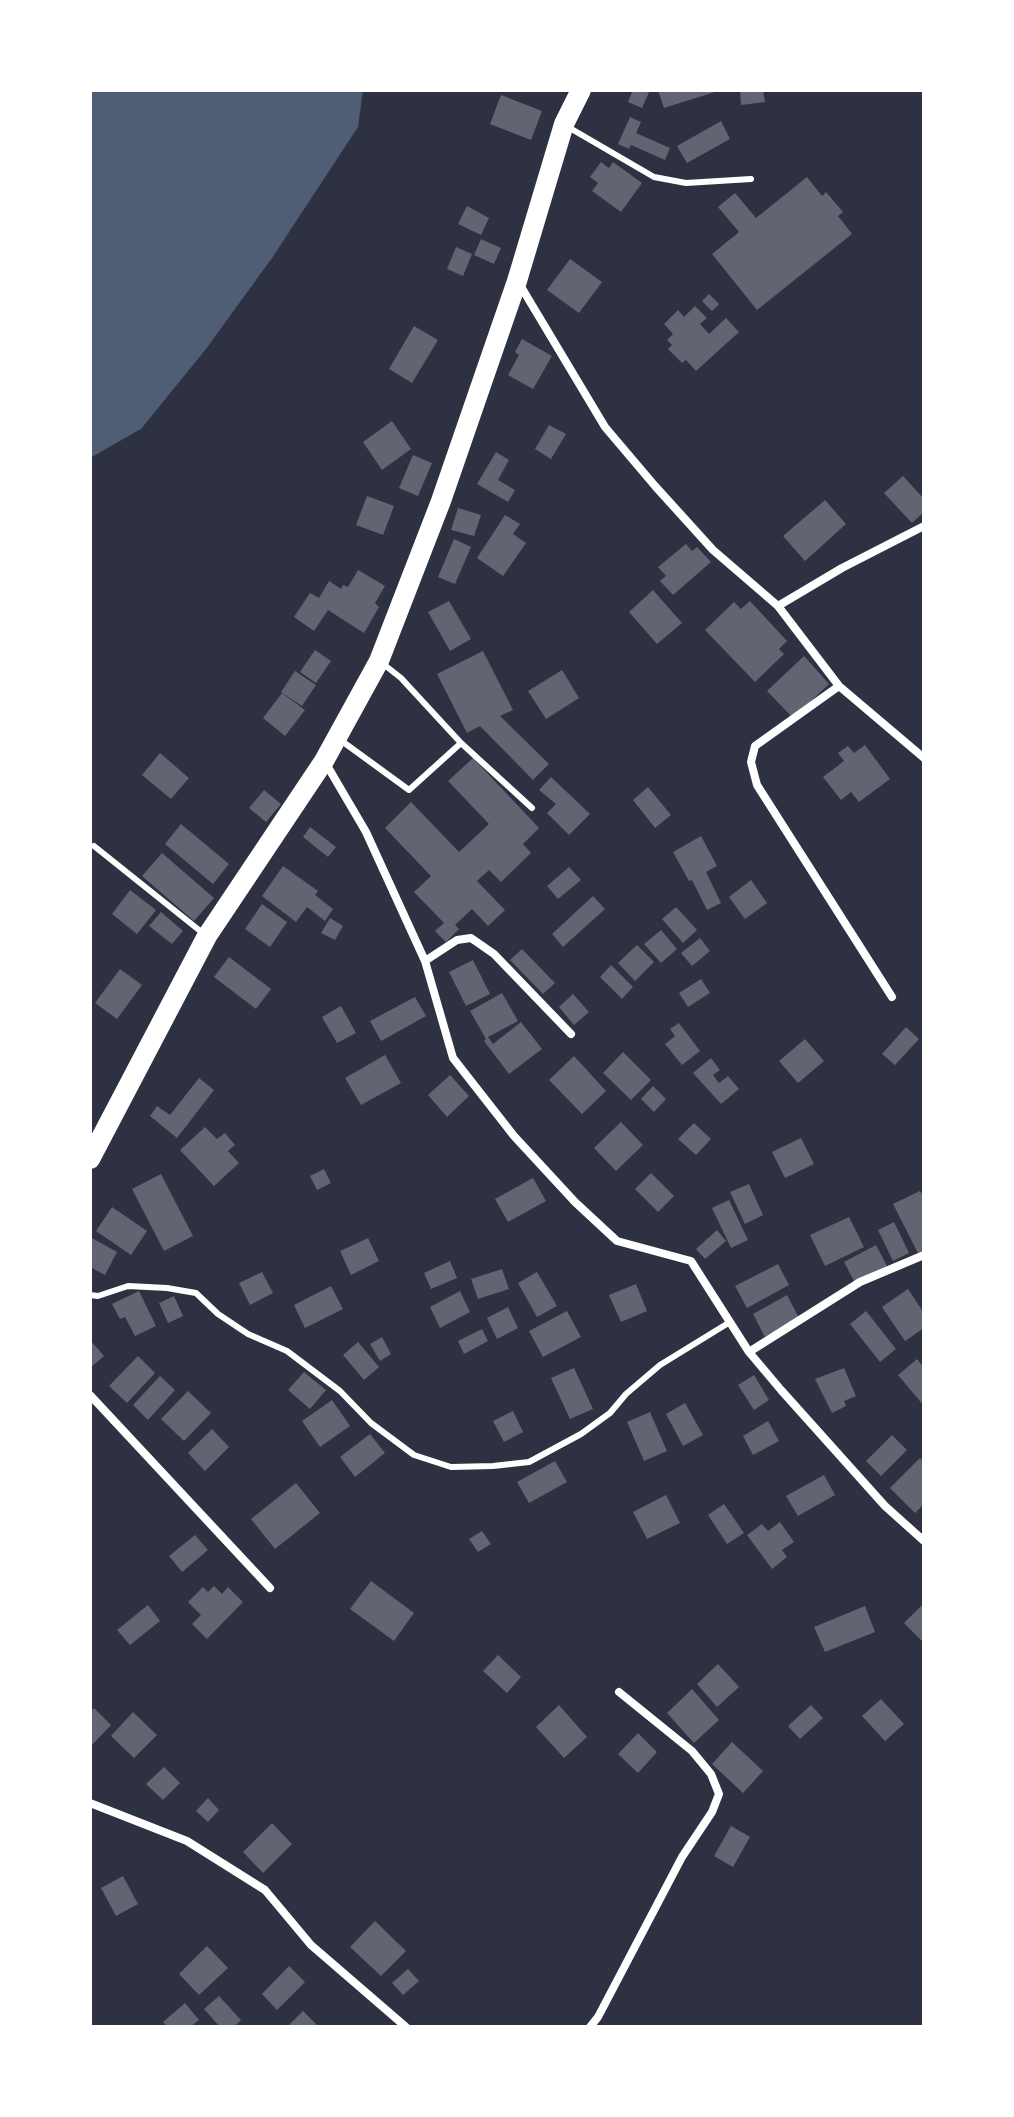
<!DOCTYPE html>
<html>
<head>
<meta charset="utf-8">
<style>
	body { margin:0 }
	#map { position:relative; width:1014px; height:2117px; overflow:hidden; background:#2d3142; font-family:Lato,sans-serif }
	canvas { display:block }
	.frame { position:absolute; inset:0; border:92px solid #fff; pointer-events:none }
</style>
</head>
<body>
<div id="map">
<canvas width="1014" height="2117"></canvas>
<div class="frame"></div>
</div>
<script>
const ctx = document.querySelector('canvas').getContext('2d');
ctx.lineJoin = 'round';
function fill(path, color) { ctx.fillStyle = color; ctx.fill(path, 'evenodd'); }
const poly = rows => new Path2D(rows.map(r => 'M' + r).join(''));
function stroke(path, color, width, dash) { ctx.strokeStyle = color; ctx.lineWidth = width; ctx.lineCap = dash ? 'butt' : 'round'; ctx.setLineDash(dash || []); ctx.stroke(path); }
fill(poly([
	[90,90,363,90,358,127,272,258,206,349,141,429,90,458]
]), '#4f5d75');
fill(poly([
	[633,90,650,90,642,108,628,102],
	[658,90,718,90,718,91,664,108],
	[740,90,763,90,765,102,741,105],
	[501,95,542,111,531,140,490,124],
	[630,117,641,122,636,133,670,148,665,160,631,145,629,149,618,144],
	[721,121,730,139,687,163,677,146],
	[601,162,609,168,613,162,642,183,621,212,592,191,598,183,590,177],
	[807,177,822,196,826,192,843,212,838,216,852,234,757,310,712,254,739,232,718,207,735,193,756,218],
	[467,206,489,218,481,235,458,224],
	[481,239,501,248,494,264,474,255],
	[456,247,472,254,463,276,447,269],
	[570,259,602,282,579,313,547,290],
	[709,294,719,304,712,311,702,301],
	[695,306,707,318,700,324,709,334,726,318,739,332,696,371,686,360,682,363,668,349,672,345,667,340,673,334,664,324,678,310,684,317],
	[414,326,438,340,412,383,389,369],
	[522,339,552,356,533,389,508,375,519,355,515,352],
	[392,421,411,449,382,470,363,442],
	[549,425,566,434,551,459,535,449],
	[496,452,509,460,498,480,515,490,508,502,477,484],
	[413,455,432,463,418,496,399,488],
	[903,476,924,499,924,512,912,523,884,493],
	[367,496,394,506,383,535,356,525],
	[825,500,846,524,805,561,783,536],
	[458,508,481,515,474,536,451,530],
	[505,515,520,524,513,534,526,543,503,576,477,558],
	[454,539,471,547,455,584,438,577],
	[686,544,692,551,697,547,711,562,673,595,660,581,666,576,658,567],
	[358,570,385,586,375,603,379,607,364,633,328,610,314,631,294,617,310,593,319,598,329,581,341,589,343,585,348,587],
	[653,590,682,623,657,644,629,612],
	[449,601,471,639,450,651,428,612],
	[750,601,787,641,779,649,784,654,755,682,705,630,734,602,741,609],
	[315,650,331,661,316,683,300,672],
	[483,651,513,710,500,716,549,764,533,780,480,726,467,733,437,674],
	[804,656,829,684,793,718,767,691],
	[562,670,579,698,546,719,528,691],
	[295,671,316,685,302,706,281,692],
	[282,693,305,710,285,736,263,718],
	[865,745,890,779,859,802,851,792,841,800,823,777,844,761,838,753,848,746,854,753],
	[160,753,189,778,171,799,142,775],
	[473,758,539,828,523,844,531,853,501,882,489,870,477,881,505,910,488,926,472,909,455,925,459,929,446,942,435,931,444,923,414,892,431,876,385,828,411,802,459,852,489,824,448,781],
	[551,777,590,814,569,835,547,813,556,804,539,790],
	[648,787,671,815,655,828,633,800],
	[264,790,281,804,266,822,249,808],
	[181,824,229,864,213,884,165,844],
	[310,827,336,847,328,857,303,837],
	[701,836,717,866,706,872,721,903,707,910,692,880,689,881,673,852],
	[162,853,214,898,194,921,142,876],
	[283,866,318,891,315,895,333,909,325,921,307,907,296,922,262,896],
	[569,867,581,880,558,899,547,886],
	[751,880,767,903,745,919,729,897],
	[130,890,156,910,137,934,112,914],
	[593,896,605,909,563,947,552,934],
	[262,904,287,922,270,947,245,929],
	[676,907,697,930,683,943,662,919],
	[161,912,183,931,172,944,149,926],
	[330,918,343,926,335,940,321,933],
	[661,930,677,949,661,963,644,944],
	[700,938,710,951,692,966,681,953],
	[637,945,654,962,635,981,618,963],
	[522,949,555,983,543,994,510,960],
	[229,957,271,989,256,1009,214,977],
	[473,960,490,994,466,1006,449,972],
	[611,965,633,987,622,999,600,977],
	[120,969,142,985,117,1019,95,1003],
	[701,979,710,993,688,1007,679,993],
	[502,993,518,1021,488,1037,493,1044,521,1022,542,1049,509,1074,484,1041,486,1039,470,1011],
	[573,994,589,1012,574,1025,559,1007],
	[415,997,426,1016,381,1041,370,1021],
	[341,1006,356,1033,337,1043,322,1017],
	[679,1023,700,1051,682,1065,665,1044,675,1036,670,1029],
	[906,1027,919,1039,895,1065,882,1054],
	[805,1039,824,1061,798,1083,779,1061],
	[623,1052,651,1080,631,1100,603,1073],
	[385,1055,401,1083,361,1105,345,1078],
	[574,1056,606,1091,582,1114,549,1080],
	[711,1058,720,1070,713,1075,719,1083,728,1076,739,1089,721,1104,693,1073],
	[450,1075,469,1096,447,1117,428,1095],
	[199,1078,214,1090,177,1138,150,1116,157,1106,170,1115],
	[653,1086,666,1099,654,1112,641,1099],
	[621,1122,643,1145,616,1171,594,1148],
	[694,1123,711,1139,696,1155,678,1139],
	[205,1127,217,1139,225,1133,235,1145,228,1151,239,1163,214,1186,180,1150],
	[801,1138,814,1164,785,1178,772,1152],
	[324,1169,331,1183,317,1190,310,1176],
	[651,1173,674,1196,658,1212,635,1189],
	[161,1174,193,1236,164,1251,132,1189],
	[533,1178,546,1201,508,1222,495,1199],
	[749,1184,763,1215,745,1224,730,1192],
	[920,1191,924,1198,924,1252,919,1255,893,1204],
	[729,1200,748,1240,731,1248,712,1208],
	[112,1207,147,1231,131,1255,96,1231],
	[849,1217,864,1247,825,1266,810,1235],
	[894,1222,909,1253,893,1261,878,1230],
	[717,1230,726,1241,705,1259,696,1249],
	[90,1237,117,1252,105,1275,90,1267],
	[368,1238,379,1261,351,1275,340,1251],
	[876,1245,887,1266,855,1283,844,1262],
	[450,1261,457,1278,431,1289,424,1273],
	[778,1264,789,1285,747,1308,735,1286],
	[502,1269,509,1289,478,1299,471,1279],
	[262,1272,273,1293,250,1305,239,1283],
	[537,1272,557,1306,537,1317,518,1283],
	[636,1284,647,1311,621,1322,609,1295],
	[331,1286,343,1309,305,1328,294,1305],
	[908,1289,924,1313,924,1328,905,1341,882,1307],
	[139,1291,156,1326,135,1336,125,1317,120,1319,112,1304],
	[460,1291,470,1312,440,1328,430,1307],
	[787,1295,799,1318,765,1337,753,1314],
	[174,1296,183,1316,168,1323,159,1303],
	[508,1307,518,1328,497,1339,487,1318],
	[567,1311,581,1337,543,1357,529,1331],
	[866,1311,896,1349,880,1362,850,1324],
	[482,1329,488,1341,464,1354,458,1341],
	[382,1337,391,1354,380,1361,370,1344],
	[90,1340,104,1356,90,1368],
	[358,1342,379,1367,364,1380,343,1355],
	[138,1356,155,1373,127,1403,109,1386],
	[917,1359,924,1368,924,1406,898,1375],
	[574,1368,593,1409,570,1419,551,1378],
	[844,1368,856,1396,844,1401,846,1406,832,1413,815,1379],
	[304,1372,326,1390,310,1409,288,1390],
	[754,1375,769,1400,754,1410,738,1385],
	[160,1376,175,1390,148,1420,133,1405],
	[188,1391,211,1413,184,1441,161,1419],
	[332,1400,350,1426,320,1447,302,1421],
	[685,1403,703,1435,683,1446,666,1414],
	[513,1411,523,1432,504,1442,493,1421],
	[650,1412,667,1451,644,1461,627,1422],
	[768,1421,779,1441,753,1455,743,1436],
	[212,1429,229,1447,205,1471,188,1453],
	[370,1434,385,1453,355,1477,340,1457],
	[892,1435,907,1450,881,1476,866,1461],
	[920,1458,924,1462,924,1504,915,1513,890,1488],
	[555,1461,567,1482,529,1503,517,1482],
	[824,1475,835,1495,798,1516,786,1496],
	[296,1483,320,1513,275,1549,251,1519],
	[666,1495,680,1523,647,1539,633,1512],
	[724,1504,744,1533,727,1544,708,1515],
	[780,1522,794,1542,782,1550,787,1557,772,1569,747,1535,762,1524,768,1531],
	[482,1531,491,1544,478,1552,469,1539],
	[195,1535,208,1550,182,1572,169,1556],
	[371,1581,414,1613,394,1641,350,1609],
	[214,1586,222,1594,228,1587,243,1602,207,1639,192,1624,201,1615,188,1602,203,1587,208,1592],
	[924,1603,924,1643,904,1623],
	[148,1605,160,1621,130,1645,117,1630],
	[865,1606,875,1632,825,1652,814,1627],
	[498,1655,521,1677,507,1693,483,1671],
	[718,1664,739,1687,717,1707,697,1684],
	[692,1689,719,1720,694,1743,667,1713],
	[881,1699,904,1724,885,1741,862,1716],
	[559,1705,587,1737,564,1758,536,1727],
	[811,1705,823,1718,800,1739,788,1726],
	[94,1708,111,1725,90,1747,90,1712],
	[133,1712,157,1735,134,1758,111,1736],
	[638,1733,657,1752,638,1773,618,1754],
	[732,1742,763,1771,743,1793,712,1764],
	[164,1767,180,1783,163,1800,146,1784],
	[208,1798,219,1810,208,1822,196,1811],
	[272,1823,292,1844,263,1873,243,1852],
	[731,1826,750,1837,733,1867,714,1856],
	[123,1876,138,1904,116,1916,101,1888],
	[375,1921,406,1951,381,1976,350,1947],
	[207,1946,228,1968,199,1995,179,1974],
	[289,1966,305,1982,277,2010,262,1994],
	[408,1969,419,1981,403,1995,392,1983],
	[219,1996,241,2020,234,2027,220,2027,204,2009],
	[185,2003,199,2020,190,2027,167,2027,163,2022],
	[303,2011,319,2027,287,2027]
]), '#626471');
stroke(poly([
	[568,127,654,177,686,183,751,179],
	[339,739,409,790,461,743,401,678,382,663],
	[461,743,532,808],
	[94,846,204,934],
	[90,1295,98,1296,128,1286,167,1288,196,1293,218,1314,248,1334,287,1351,340,1391,371,1423,414,1455,451,1467,493,1466,529,1462,581,1434,610,1413,626,1394,660,1365,730,1322]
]), '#fff', 6);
stroke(poly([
	[520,285,605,427,655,486,713,550,778,606,839,686,924,758],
	[778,606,842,568,924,526],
	[839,686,755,746,751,762,757,785,892,997],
	[325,762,366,832,425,961,453,1058,514,1136,575,1202,617,1241,691,1261,749,1352,781,1390,885,1506,924,1541],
	[425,961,457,940,471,938,494,954,571,1034],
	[749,1352,860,1282,924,1255],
	[90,1395,270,1588],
	[90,1803,187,1841,265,1890,311,1945,406,2027],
	[590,2027,598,2017,682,1857,712,1812,719,1794,711,1774,692,1751,619,1692]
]), '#fff', 8);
stroke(poly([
	[90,1159,207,936,324,761,379,661,441,501,517,281,564,124,581,90]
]), '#fff', 20);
</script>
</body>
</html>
